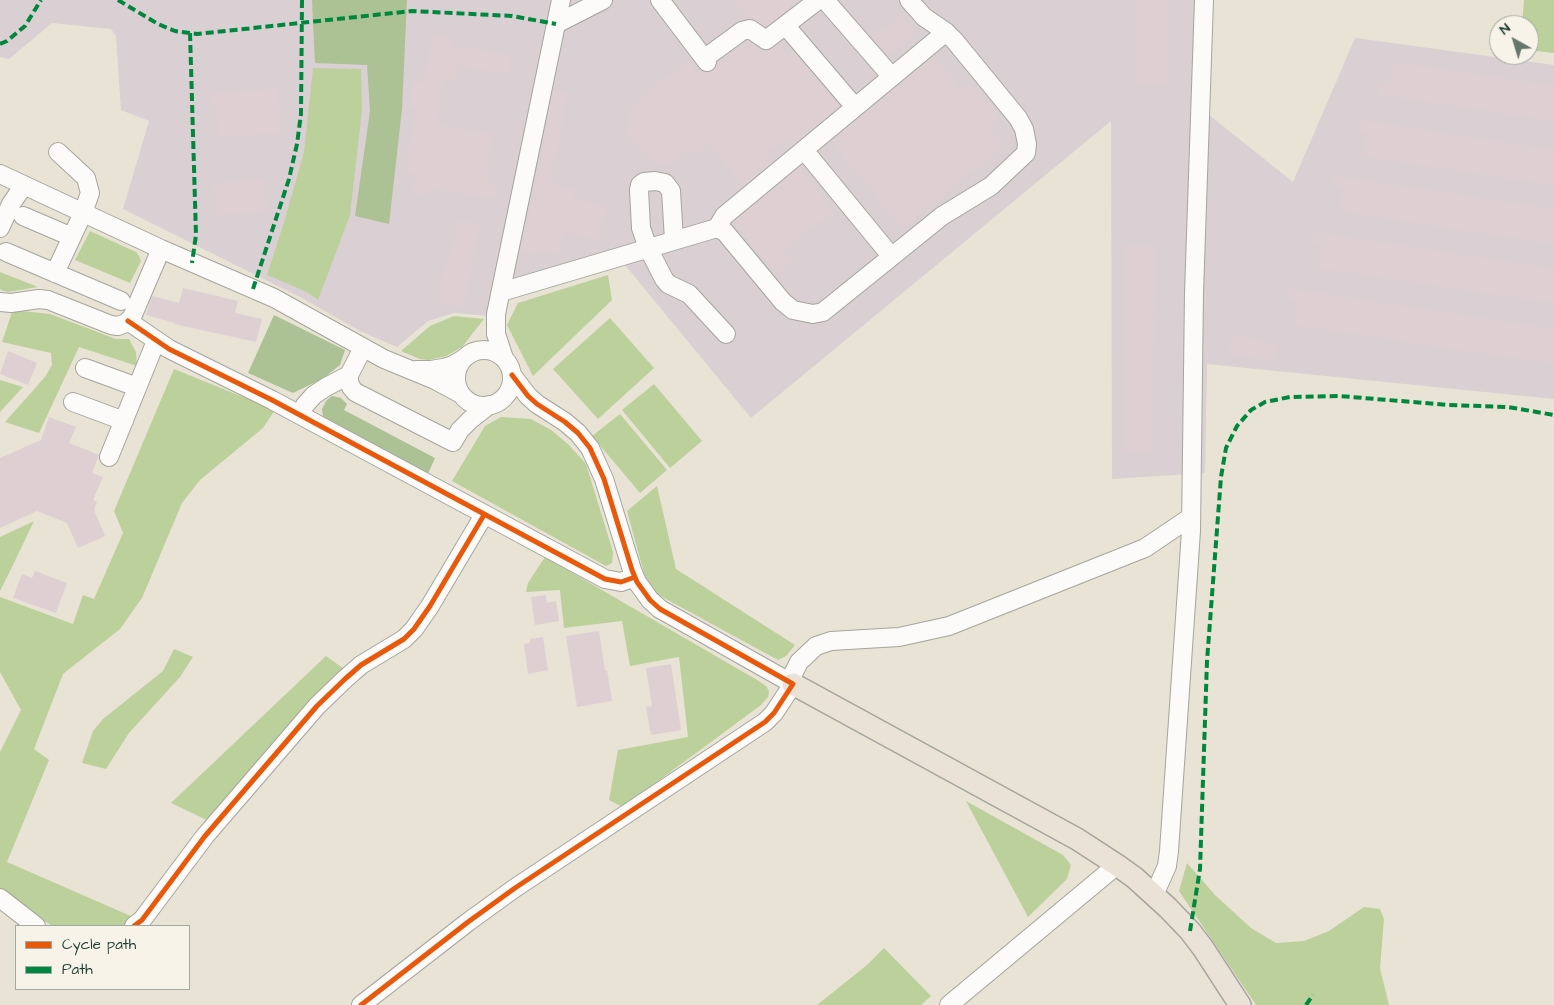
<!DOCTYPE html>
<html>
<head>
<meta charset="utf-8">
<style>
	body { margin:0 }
	#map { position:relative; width:1554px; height:1005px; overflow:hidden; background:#e8e3d5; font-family:"Architects Daughter",sans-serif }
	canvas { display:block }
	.legend { position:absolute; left:15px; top:925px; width:175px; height:65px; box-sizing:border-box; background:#f7f3e8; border:1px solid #a1aaa0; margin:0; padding:6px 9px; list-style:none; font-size:15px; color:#1f3d34 }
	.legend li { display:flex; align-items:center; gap:10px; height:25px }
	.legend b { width:25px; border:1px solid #a1aaa0 }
	.north { position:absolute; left:1489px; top:15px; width:50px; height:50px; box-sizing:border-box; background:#f7f3e8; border:1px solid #a1aaa0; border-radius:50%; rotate:321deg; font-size:14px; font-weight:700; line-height:20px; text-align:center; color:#1f3d34 }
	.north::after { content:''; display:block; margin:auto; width:18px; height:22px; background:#65776c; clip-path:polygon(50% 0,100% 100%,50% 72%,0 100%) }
</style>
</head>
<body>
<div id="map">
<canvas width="1554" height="1005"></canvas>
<ul class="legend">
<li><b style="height:6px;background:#e8590c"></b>Cycle path</li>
<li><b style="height:6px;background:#00873e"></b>Path</li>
</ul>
<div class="north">N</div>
</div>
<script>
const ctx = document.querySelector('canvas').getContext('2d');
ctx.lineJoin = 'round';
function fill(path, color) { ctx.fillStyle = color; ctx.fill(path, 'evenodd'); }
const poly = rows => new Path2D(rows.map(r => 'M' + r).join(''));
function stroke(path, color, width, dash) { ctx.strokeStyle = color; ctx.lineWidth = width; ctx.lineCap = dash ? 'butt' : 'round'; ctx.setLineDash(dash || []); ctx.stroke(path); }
fill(poly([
	[0,0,1197,0,1194,103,1293,182,1355,38,1554,65,1554,399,1207,364,1205,473,1112,479,1111,121,751,418,625,265,495,299,490,316,454,313,428,321,397,347,360,331,302,298,123,209,149,121,121,110,116,36,111,29,52,23,9,59,0,57]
]), '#dacfd2');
fill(poly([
	[1524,0,1554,0,1554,53,1529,50,1529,25,1522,25],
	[313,68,361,69,362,110,350,215,318,300,307,292,267,275,285,219,304,152],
	[90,231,136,252,139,256,141,261,130,283,75,260],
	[0,272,38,287,8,292,1,290,0,289],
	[608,275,612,300,533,376,507,325,518,303],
	[22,311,50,314,116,339,129,339,136,352,137,366,79,347,39,433,5,422,45,377,52,365,51,353,2,342,12,312],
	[454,316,484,319,462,347,446,356,429,360,420,359,401,351,430,326],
	[610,318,654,368,598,419,553,369],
	[174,369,275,410,263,428,200,480,182,503,142,598,120,629,63,674,34,749,49,760,7,862,133,917,125,926,52,926,0,889,0,752,21,710,0,672,0,597,73,624,83,595,94,599,123,533,114,511],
	[0,380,23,387,0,412],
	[654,384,702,441,670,468,622,410],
	[620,414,667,470,640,493,592,436],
	[501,417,531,419,551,430,569,445,586,464,613,552,612,563,606,566,452,481,485,426],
	[657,486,676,569,795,645,786,656,778,660,655,593,645,577,627,511],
	[34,521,12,567,0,591,0,537],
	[545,557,757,680,766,686,769,691,768,697,761,705,623,807,609,800,618,750,688,737,679,657,630,666,622,621,564,628,560,590,526,592,528,583],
	[174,649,193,657,180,677,129,733,106,769,82,763,93,731,103,719,163,671],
	[326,656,344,669,209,821,171,803],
	[966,801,1063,855,1071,865,1067,879,1028,917],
	[1187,863,1215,895,1251,928,1276,943,1304,941,1329,931,1364,907,1380,909,1384,919,1380,968,1389,1005,1256,1005,1179,891],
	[884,948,931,996,921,1005,817,1005,867,965]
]), '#bcd09c');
fill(poly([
	[312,0,407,0,402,109,389,224,355,216,370,111,367,65,315,63],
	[274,315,345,350,340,365,322,379,293,393,248,373],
	[332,396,341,398,347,404,344,410,435,458,427,476,327,424,323,417,322,409,326,401]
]), '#acc295');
fill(poly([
	[733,0,799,0,766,27,756,20,749,19],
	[1136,0,1169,0,1169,84,1136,84],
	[900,15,915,33,888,56,872,38],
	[432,35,452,38,451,46,511,55,508,74,459,66,457,80,444,78,437,125,492,133,485,183,497,185,495,198,428,188,427,195,412,193,416,173,406,172,416,110,409,107,413,81,424,83],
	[748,40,760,49,766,51,778,44,788,56,794,52,840,106,792,146,785,138,765,154,772,163,743,186,708,144,693,157,687,149,671,163,652,163,627,135,631,107,687,60,698,74,702,71,709,72,714,70,717,62],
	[933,56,961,90,969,83,1000,119,988,129,1003,147,903,229,831,141],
	[1393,62,1554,86,1554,121,1378,94,1380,84,1389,85],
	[278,89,280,133,218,137,217,108,212,108,211,93],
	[553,90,567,92,558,147,549,184,575,190,572,199,606,206,599,239,564,232,559,255,535,249,534,254,521,252,544,149],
	[1359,120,1554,150,1554,185,1363,156,1367,132,1358,131],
	[798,168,833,211,784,250,793,261,777,274,734,222],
	[1335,176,1554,209,1554,244,1339,211,1343,188,1334,186],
	[265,180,266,212,216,215,214,183],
	[458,220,479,224,464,307,437,302,444,265,448,265],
	[1314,232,1554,269,1554,303,1318,268,1322,244,1312,243],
	[1125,246,1154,246,1153,452,1124,452],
	[183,288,238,301,235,313,262,319,256,342,174,324,175,323,146,315,152,296,179,303],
	[1291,289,1554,329,1554,364,1294,325,1298,301,1289,300],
	[1232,335,1277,344,1274,361,1229,353],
	[8,351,37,363,28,385,0,374],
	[49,417,76,427,69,443,99,455,92,473,103,477,93,500,97,502,94,510,105,536,78,548,67,523,37,511,0,528,0,458,41,440],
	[35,571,67,583,56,613,13,598,22,574,32,578],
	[546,595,547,603,556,601,559,621,535,625,531,597],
	[599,631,605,670,607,670,612,701,577,707,566,636],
	[543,637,548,670,528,674,524,644,530,643,530,639],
	[671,664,681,730,651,735,646,707,652,706,646,668]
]), '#ded0d2');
const minor = poly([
	[660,0,707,62],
	[825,0,892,77],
	[556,24,603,0],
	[785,25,855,107],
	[705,58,742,31,750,29,766,40,818,0],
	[804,150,891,256],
	[0,174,161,249,274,298,384,359,435,380,461,394],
	[23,216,72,237],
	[0,228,11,204,24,185],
	[717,228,724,216,946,32],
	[674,240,671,191,665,183,655,181,644,182,640,185,639,190,641,228,648,248,664,279,668,284,689,294,726,334],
	[6,252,121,301],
	[55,273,83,213,90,193,86,178,58,152],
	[501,292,717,228,725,232,783,302,793,310,813,314,823,312,942,216,991,186,1026,153,1027,144,1024,129,1018,118,954,40,946,32,924,17,909,0],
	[0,302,11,303,39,299,48,300,111,325,118,326,126,323,132,317,161,249],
	[128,321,169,349,272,400,605,579,621,582,635,577],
	[363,348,349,375,349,381,351,387,355,392,453,442,460,430,470,420,489,405],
	'456 378a28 28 0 1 1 56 0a28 28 0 1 1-56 0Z',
	[504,358,496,334,496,314,561,0],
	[85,368,137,387],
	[416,370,431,370,443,368,453,365,463,359],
	[73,402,124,421],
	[300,415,305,405,314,395,326,387,349,375],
	[109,457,156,341],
	[789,682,799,662,816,646,831,641,899,637,949,626,1145,548,1191,517],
	[1154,895,1167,866,1169,851,1191,531,1194,293,1204,0],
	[0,898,36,926],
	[134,926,142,920,205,836,317,706,345,679,361,665,404,639,414,629,430,606,484,515],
	[361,1005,468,922,515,888,765,722,774,713,793,684,660,609,650,600,637,582,632,570,604,479,590,448,578,433,565,422,537,404,528,396,512,375],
	[949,1005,1117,865]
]);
const major = poly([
	[793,684,1077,839,1117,865,1135,878,1168,908,1190,931,1203,948,1240,1005]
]);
stroke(minor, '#a4a59c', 20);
stroke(major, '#a4a59c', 24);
stroke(minor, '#fcfbf9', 18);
stroke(major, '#eae2d6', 21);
stroke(poly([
	[118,0,158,24,175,31,197,34,412,11,512,16,556,24],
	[190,33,196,235,192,263],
	[0,44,7,41,25,26,41,0],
	[253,289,289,179,297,144,301,114,302,0],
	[1190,931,1200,869,1207,661,1221,477,1226,448,1237,426,1251,410,1265,402,1290,397,1339,396,1449,405,1508,407,1554,415],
	[1306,1005,1313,995]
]), '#00873e', 4, [8, 4]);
stroke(poly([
	[128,321,169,349,272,400,605,579,621,582,635,577],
	[134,926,142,920,205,836,317,706,345,679,361,665,404,639,414,629,430,606,484,515],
	[361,1005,468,922,515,888,765,722,774,713,793,684,660,609,650,600,637,582,632,570,604,479,590,448,578,433,565,422,537,404,528,396,512,375]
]), '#e8590c', 5);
</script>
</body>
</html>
